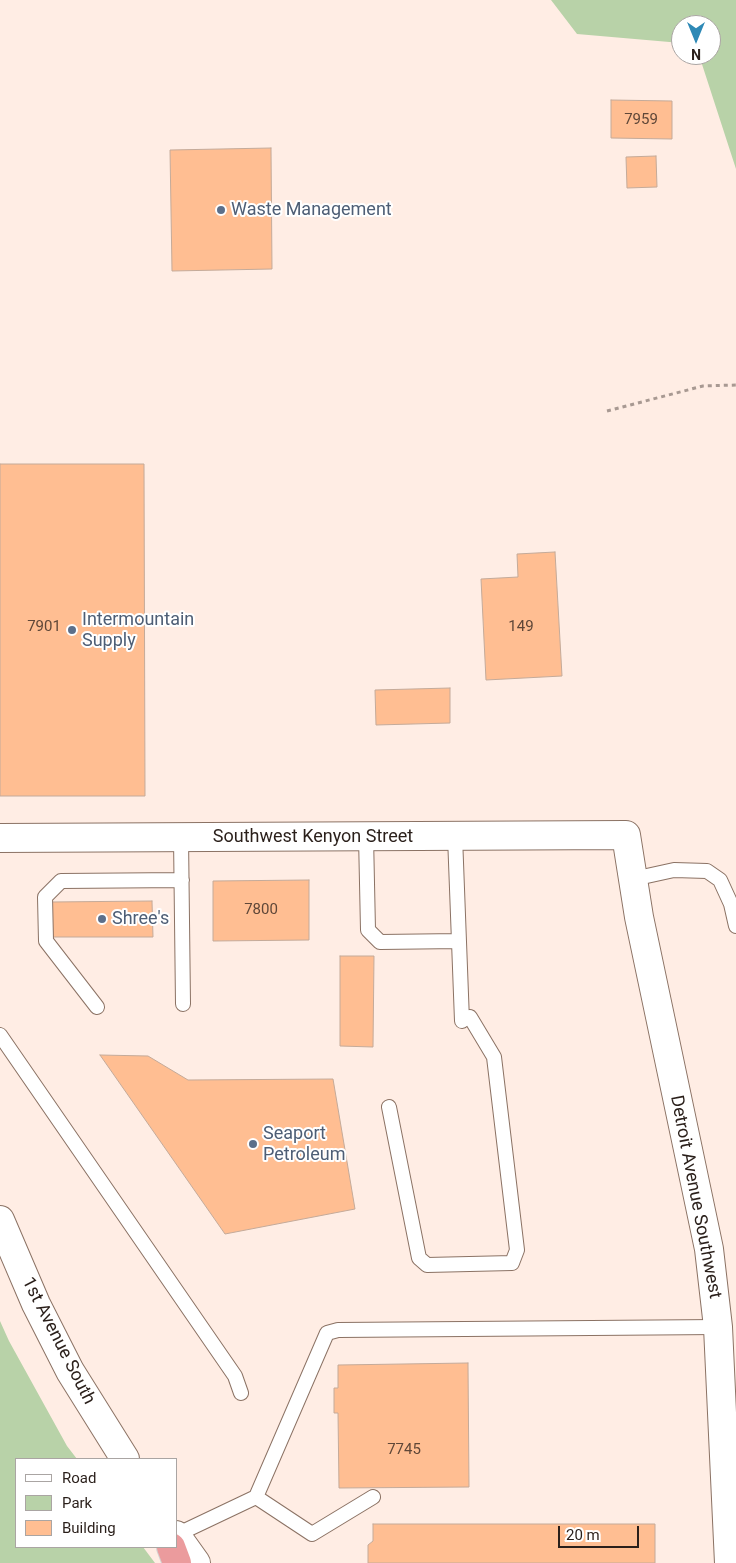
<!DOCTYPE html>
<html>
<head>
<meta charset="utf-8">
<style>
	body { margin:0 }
	#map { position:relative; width:736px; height:1563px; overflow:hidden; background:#ffede4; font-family:Roboto,sans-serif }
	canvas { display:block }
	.legend { position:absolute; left:15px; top:1458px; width:162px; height:90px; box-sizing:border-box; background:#fff; border:1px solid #aaa5a3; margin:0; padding:6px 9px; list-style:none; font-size:15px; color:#2a1f1a }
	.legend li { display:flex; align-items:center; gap:10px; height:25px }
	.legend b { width:25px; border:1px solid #aaa5a3 }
	.north { position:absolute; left:671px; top:15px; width:50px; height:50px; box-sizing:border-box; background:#fff; border:1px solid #aaa5a3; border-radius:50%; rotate:180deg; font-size:14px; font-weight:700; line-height:20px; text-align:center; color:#2a1f1a }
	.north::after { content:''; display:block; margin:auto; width:18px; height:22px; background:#2e89b6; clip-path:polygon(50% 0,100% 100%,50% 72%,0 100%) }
	.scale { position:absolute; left:558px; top:1526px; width:81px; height:22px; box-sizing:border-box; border:2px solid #2a1f1a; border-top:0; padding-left:6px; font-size:15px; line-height:18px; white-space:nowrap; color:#2a1f1a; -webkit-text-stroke:4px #fff; paint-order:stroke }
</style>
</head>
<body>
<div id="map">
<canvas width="736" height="1563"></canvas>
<ul class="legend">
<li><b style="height:6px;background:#fff"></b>Road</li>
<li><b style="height:14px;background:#b8d2a8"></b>Park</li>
<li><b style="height:14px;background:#ffbe92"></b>Building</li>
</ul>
<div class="north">N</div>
<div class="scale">20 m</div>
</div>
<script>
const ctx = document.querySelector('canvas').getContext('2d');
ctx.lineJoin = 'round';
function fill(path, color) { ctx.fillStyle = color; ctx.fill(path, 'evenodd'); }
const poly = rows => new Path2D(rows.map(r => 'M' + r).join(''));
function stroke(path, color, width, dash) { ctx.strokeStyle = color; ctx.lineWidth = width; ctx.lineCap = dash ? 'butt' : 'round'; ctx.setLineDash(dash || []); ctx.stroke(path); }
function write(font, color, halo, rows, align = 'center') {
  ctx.font = font + ' Roboto,sans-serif'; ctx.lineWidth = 4; ctx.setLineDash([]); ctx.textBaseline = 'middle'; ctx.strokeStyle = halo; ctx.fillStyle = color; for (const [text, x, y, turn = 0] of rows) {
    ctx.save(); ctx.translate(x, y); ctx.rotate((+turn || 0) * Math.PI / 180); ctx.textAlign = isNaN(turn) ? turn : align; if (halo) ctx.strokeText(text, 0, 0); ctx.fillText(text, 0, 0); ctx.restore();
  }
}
fill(poly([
	[551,0,736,0,736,169,699,55,711,55,711,25,681,25,681,43,577,34],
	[0,1321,9,1341,67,1446,77,1459,16,1459,16,1547,143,1547,155,1563,0,1563]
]), '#b8d2a8');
const building = poly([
	[611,100,672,101,672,139,611,138,611,100],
	[271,148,272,269,172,271,170,150,271,148],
	[656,156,657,187,627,188,626,157,656,156],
	[0,464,144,464,145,796,0,796,0,464],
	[555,552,562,676,486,680,481,579,518,577,517,554,555,552],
	[450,688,450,723,376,725,375,690,450,688],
	[309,880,309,940,213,941,213,881,309,880],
	[152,901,153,937,51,937,51,902,152,901],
	[340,956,374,956,373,1047,340,1046,340,956],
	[100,1055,148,1056,188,1080,333,1079,355,1209,225,1234,100,1055],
	[468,1363,469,1487,339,1488,338,1413,334,1413,334,1388,338,1388,338,1365,468,1363],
	[373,1524,655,1524,655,1563,368,1563,368,1545,373,1541,373,1524]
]);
fill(building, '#ffbe92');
stroke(building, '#c4aa99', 1);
const service = poly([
	[366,836,368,930,380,942,459,941],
	[455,836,462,1021],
	[181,837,183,1004],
	[633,879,674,870,707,871,720,880,731,904,736,926],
	[97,1007,46,941,45,897,61,881,182,880],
	[0,1035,235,1376,241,1393],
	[389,1107,419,1258,427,1265,512,1263,517,1250,494,1057,470,1017],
	[256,1497,327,1333,338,1330,718,1327],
	[176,1535,256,1497,312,1534,373,1497]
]);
const minor = poly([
	[0,838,626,835,639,917,709,1249,718,1327,729,1563]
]);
const tertiary = poly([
	[0,1220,36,1304,70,1371,125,1459],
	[176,1535,196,1563]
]);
const motorway = poly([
	[171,1547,177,1563]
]);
stroke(service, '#8b7264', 16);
stroke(minor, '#8b7264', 30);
stroke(tertiary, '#8b7264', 30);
stroke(motorway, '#d4d2d1', 30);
stroke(poly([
	[607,411,703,386,736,385]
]), '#a89992', 3, [4, 4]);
stroke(service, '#fff', 14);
stroke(minor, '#fff', 28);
stroke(tertiary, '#fff', 28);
stroke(motorway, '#eb9b9d', 28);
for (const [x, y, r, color] of [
	[221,210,5,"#5c6f8a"],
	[72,630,5,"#5c6f8a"],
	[102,919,5,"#5c6f8a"],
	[253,1144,5,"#5c6f8a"]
]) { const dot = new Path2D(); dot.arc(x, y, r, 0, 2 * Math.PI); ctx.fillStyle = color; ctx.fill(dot); stroke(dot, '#fff', 2); }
write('15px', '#5f4738', null, [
	["7959",641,120],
	["7901",44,627],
	["149",521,627],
	["7800",261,910],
	["7745",404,1450]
]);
write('18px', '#4e5e75', '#fff', [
	["Waste Management",231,210],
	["Intermountain",82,620],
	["Supply",82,641],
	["Shree's",112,919],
	["Seaport",263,1134],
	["Petroleum",263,1155]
], 'left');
write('18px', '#2a1f1a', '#fff', [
	["Southwest Kenyon Street",313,837],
	["Detroit Avenue Southwest",695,1197,79],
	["1st Avenue South",58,1341,63]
]);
</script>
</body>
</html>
